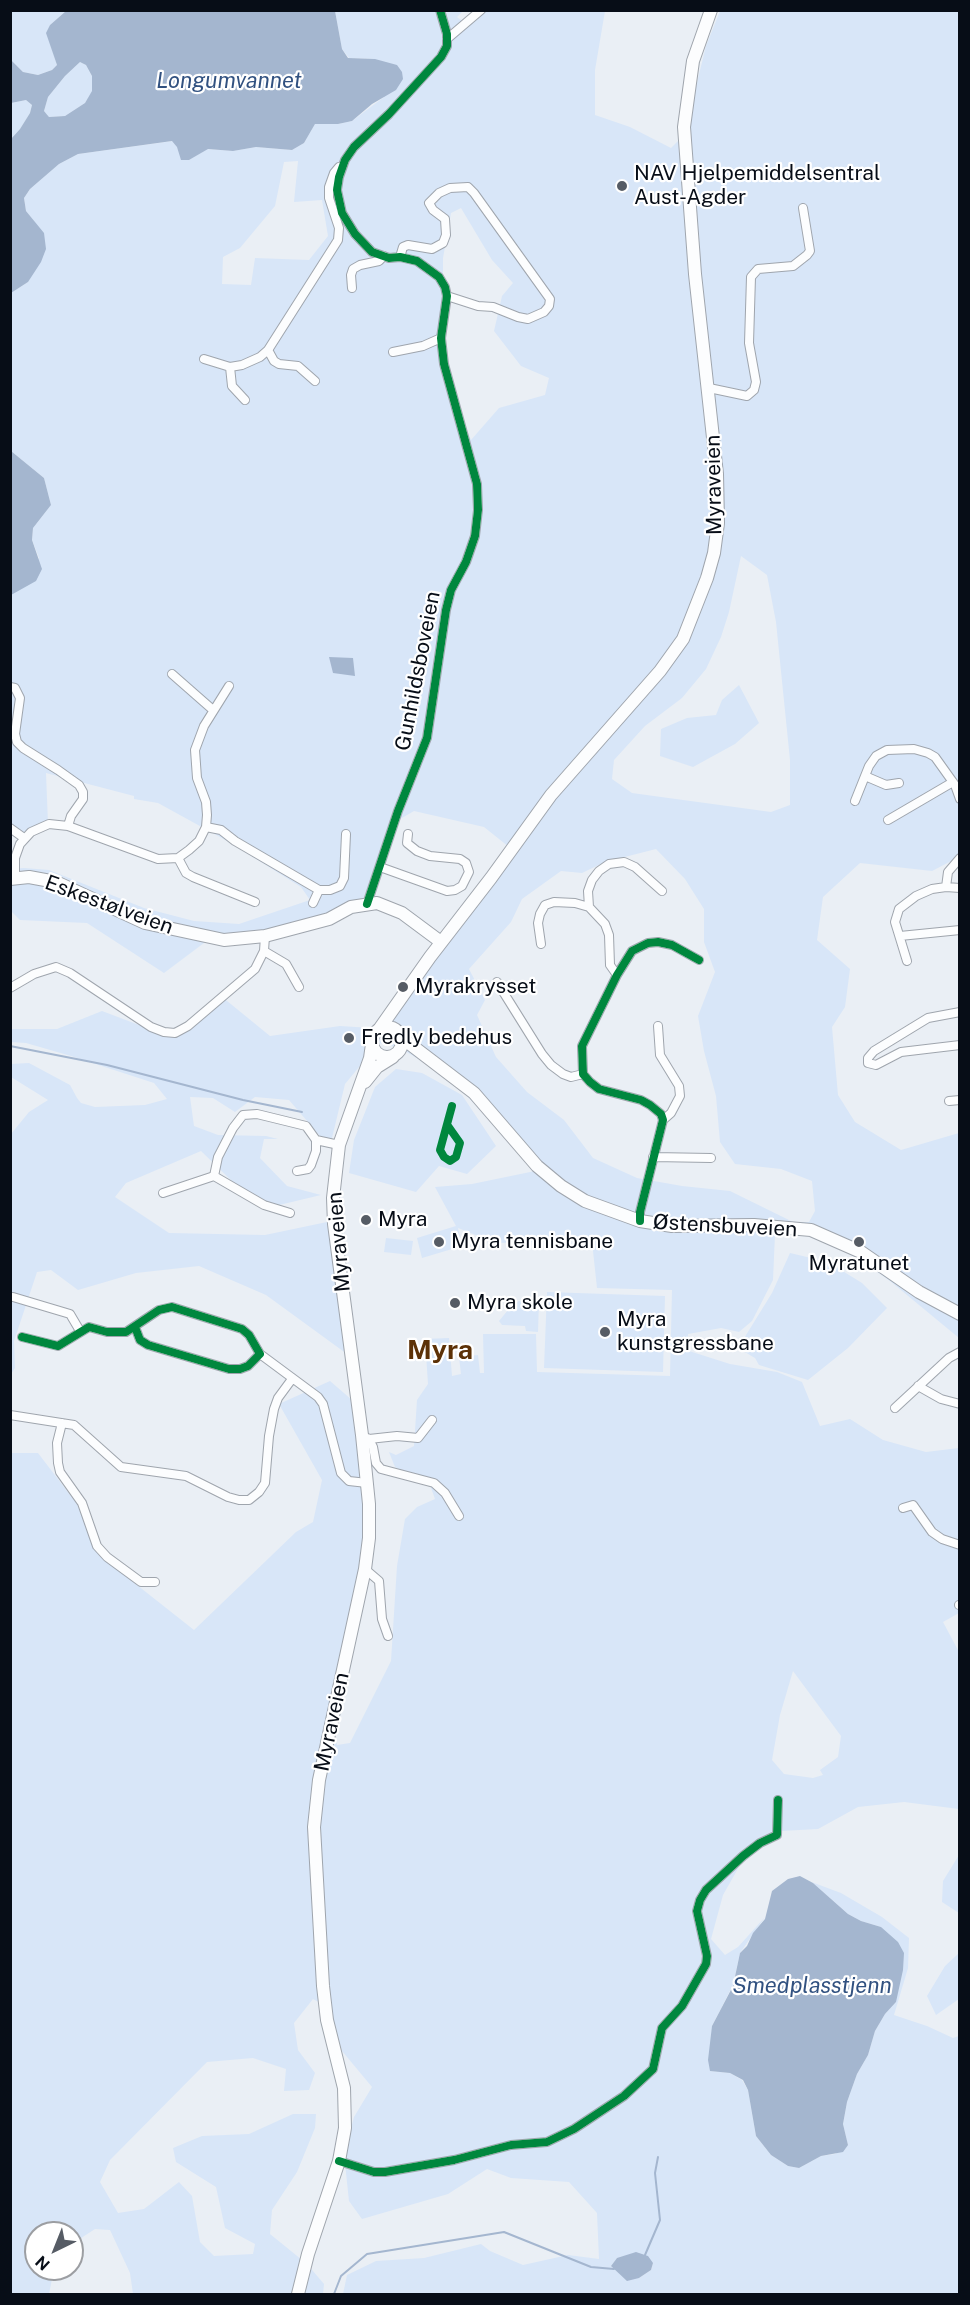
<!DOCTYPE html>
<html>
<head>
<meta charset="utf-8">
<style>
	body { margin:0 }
	#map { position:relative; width:970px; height:2305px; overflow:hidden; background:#eaeff5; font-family:"Public Sans",sans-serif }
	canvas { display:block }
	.frame { position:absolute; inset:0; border:12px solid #070d17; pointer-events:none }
	.north { position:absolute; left:24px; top:2221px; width:60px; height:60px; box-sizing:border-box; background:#fff; border:2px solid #9c9ea2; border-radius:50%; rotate:223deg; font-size:16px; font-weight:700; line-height:24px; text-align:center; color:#070d17 }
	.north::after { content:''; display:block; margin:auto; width:21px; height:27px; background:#565c65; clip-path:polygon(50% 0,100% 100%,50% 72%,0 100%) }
</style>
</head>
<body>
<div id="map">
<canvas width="970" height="2305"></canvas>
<div class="frame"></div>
<div class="north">N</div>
</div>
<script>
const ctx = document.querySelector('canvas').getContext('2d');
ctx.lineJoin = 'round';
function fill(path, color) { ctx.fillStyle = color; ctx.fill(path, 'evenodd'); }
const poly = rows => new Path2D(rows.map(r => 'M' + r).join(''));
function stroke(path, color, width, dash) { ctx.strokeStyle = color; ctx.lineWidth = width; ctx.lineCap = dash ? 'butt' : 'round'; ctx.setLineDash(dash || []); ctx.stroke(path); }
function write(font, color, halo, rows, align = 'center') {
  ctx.font = font + ' "Public Sans",sans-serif'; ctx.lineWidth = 4.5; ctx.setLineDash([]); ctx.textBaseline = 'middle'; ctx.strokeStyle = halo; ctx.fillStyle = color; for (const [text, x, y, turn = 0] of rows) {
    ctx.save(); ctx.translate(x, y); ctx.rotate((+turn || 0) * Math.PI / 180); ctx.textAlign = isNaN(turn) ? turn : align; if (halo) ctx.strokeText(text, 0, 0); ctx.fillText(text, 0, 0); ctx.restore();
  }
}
fill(poly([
	[10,11,66,11,50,25,47,33,57,65,52,70,38,75,23,72,11,60],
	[335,11,463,11,457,17,465,23,480,11,605,11,595,70,595,115,630,127,671,148,684,135,706,46,720,11,959,11,959,857,932,871,860,863,823,897,817,940,850,969,845,1007,832,1027,838,1095,855,1122,901,1150,959,1133,959,1338,890,1281,851,1253,810,1236,775,1234,773,1280,752,1321,739,1332,721,1328,688,1334,689,1351,730,1364,777,1372,802,1382,820,1426,850,1419,883,1440,926,1452,959,1448,959,1613,943,1622,959,1652,959,1809,904,1802,858,1807,818,1829,781,1831,744,1858,723,1895,711,1939,725,1955,738,1947,765,1917,740,1953,733,1985,712,2026,710,2071,730,2073,742,2080,748,2090,756,2136,771,2155,788,2166,799,2168,821,2156,835,2154,848,2145,843,2124,847,2102,857,2074,868,2055,875,2031,885,2014,896,2002,881,1927,861,1921,848,1914,813,1883,798,1877,841,1893,882,1917,909,1938,908,1968,894,2015,927,2026,953,2038,959,2036,959,2294,343,2294,347,2275,376,2261,424,2258,481,2244,490,2251,523,2265,568,2255,599,2259,597,2213,569,2182,511,2178,487,2169,448,2194,362,2219,349,2201,344,2154,354,2117,372,2087,342,2051,328,2007,313,1999,294,2023,298,2050,315,2073,309,2090,284,2091,286,2069,253,2058,207,2062,110,2160,100,2182,118,2213,144,2209,179,2182,192,2196,200,2242,214,2256,253,2254,255,2244,225,2228,216,2187,176,2162,173,2148,202,2136,249,2134,293,2114,316,2114,315,2128,297,2172,272,2210,270,2234,307,2264,324,2284,323,2294,133,2294,130,2273,110,2230,95,2229,72,2244,72,2233,36,2233,36,2269,54,2269,49,2294,11,2294,11,1453,38,1453,77,1504,99,1555,194,1630,296,1532,313,1522,322,1480,279,1404,330,1381,352,1400,367,1441,367,1541,332,1722,337,1745,350,1743,391,1661,397,1566,405,1519,417,1507,435,1499,430,1485,395,1467,389,1452,396,1455,414,1446,417,1400,428,1384,425,1339,449,1338,452,1376,461,1374,459,1357,478,1355,480,1373,484,1373,483,1334,536,1334,537,1372,670,1376,672,1290,597,1288,593,1251,585,1235,533,1242,496,1243,458,1228,462,1246,422,1258,417,1238,456,1226,435,1187,472,1184,535,1171,453,1080,400,1048,379,1043,345,1084,331,1142,318,1139,320,1136,289,1100,255,1097,235,1112,213,1098,190,1097,194,1126,218,1135,266,1136,278,1139,264,1139,260,1158,287,1186,321,1195,275,1206,237,1186,201,1151,126,1183,115,1197,169,1233,265,1235,327,1222,329,1212,347,1354,266,1295,199,1266,136,1273,78,1290,51,1270,37,1272,14,1341,15,1368,11,1374,11,1134,29,1112,48,1100,11,1077,11,1064,29,1063,70,1085,77,1098,81,1103,95,1107,145,1105,167,1099,154,1083,71,1056,26,1043,11,1042,11,1029,57,1029,102,1011,147,1028,179,1029,221,996,270,1036,340,1026,387,1029,509,847,484,827,414,811,395,822,361,904,271,930,216,934,164,973,87,923,20,920,11,911,11,869,24,868,49,870,144,908,194,921,239,924,310,900,301,887,229,842,158,803,134,799,134,796,46,773,48,824,20,833,11,831,11,595,39,558,32,540,33,528,51,505,44,478,11,451,11,293,28,282,34,221,26,211,24,198,30,189,59,164,78,154,173,141,189,160,207,149,233,151,256,147,292,150,304,143,315,124,338,124,352,121,384,97,375,59,349,58,342,49],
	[298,161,294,202,322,200,328,236,309,260,255,258,251,285,222,284,223,257,240,248,275,206,284,162],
	[461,208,492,260,513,283,502,296,494,331,521,366,549,378,545,395,499,408,471,440,453,396,443,351,443,258,451,213],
	[741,556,767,575,776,622,790,760,790,805,771,812,632,793,612,779,614,760,645,726,682,698,706,669,721,637,729,612],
	[656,849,685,879,704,909,704,942,715,972,698,1016,704,1051,716,1096,720,1142,735,1164,781,1169,812,1181,815,1211,809,1222,793,1222,730,1191,682,1186,637,1178,593,1158,564,1120,527,1092,496,1057,477,1015,485,1000,469,969,511,922,522,899,561,871,582,873,605,862],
	[793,1671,841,1736,838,1757,820,1770,823,1775,813,1778,784,1774,772,1760,780,1715],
	[617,2258,653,2263,651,2270,639,2278,611,2266],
	[80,62,86,65,92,76,93,91,85,103,65,116,49,117,44,111,48,97,65,76],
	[26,100,32,105,30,113,20,129,11,139,11,103],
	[739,685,759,723,735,744,693,767,660,756,661,729,687,718,716,715,722,700],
	[396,1069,422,1073,462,1095,496,1146,467,1174,439,1166,416,1192,349,1173,354,1140,375,1087],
	[386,1238,413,1241,411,1255,384,1252],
	[790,1253,828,1262,862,1283,887,1308,848,1348,808,1380,759,1365,755,1358,738,1348,772,1293],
	[547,1292,665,1296,663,1372,544,1368],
	[519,1301,539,1301,538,1332,526,1331,525,1326,502,1325,499,1321,513,1304],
	[959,1855,959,1913,942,1902,943,1881],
	[959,1953,959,1999,936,2015,927,1996,945,1966]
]), '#d8e6f8');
fill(poly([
	[66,11,335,11,342,49,348,58,375,59,397,65,402,72,403,79,396,90,372,104,352,121,338,124,315,124,304,143,292,150,256,147,233,151,208,149,189,160,181,160,177,147,172,141,78,154,59,164,30,189,24,198,26,211,44,233,46,249,41,262,28,282,11,293,11,139,20,129,30,113,32,105,26,100,11,103,11,60,23,72,38,75,52,70,57,65,46,33,50,25],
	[80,62,86,65,92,76,92,91,85,103,65,116,49,117,44,111,48,97,65,76],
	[11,451,44,478,51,505,33,528,32,540,42,569,36,581,11,595],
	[329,657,353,658,355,676,333,673],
	[800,1876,813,1883,848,1914,861,1921,881,1927,898,1942,904,1953,903,1970,896,2002,885,2014,875,2031,868,2055,857,2074,847,2102,843,2124,848,2145,843,2152,821,2156,799,2168,788,2166,771,2155,756,2136,748,2090,743,2080,730,2073,710,2071,708,2060,712,2026,733,1986,740,1953,747,1946,753,1933,765,1919,772,1891,788,1879],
	[636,2252,648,2256,653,2263,651,2270,639,2278,627,2281,611,2266,617,2258]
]), '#a4b6cf');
stroke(poly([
	[10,1046,107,1065,243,1100,302,1112],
	[645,2255,660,2220,655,2173,658,2157],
	[334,2294,341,2276,367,2254,504,2232,591,2267,614,2269]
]), '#a4b6cf', 2);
const minor = poly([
	[447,39,481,10],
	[400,257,403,247,408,245,432,249,443,243,446,235,445,219,433,210,429,203,439,193,450,188,468,187,474,193,550,299,549,306,544,312,528,319,518,317,493,307,478,306,447,296],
	[352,288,351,275,353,269,360,265,379,261,384,256],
	[268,350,274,361,279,364,298,366,315,381],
	[393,352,423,346,441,338],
	[204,359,230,367,242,365,260,357,268,350,338,240,339,228,329,198,329,187,334,173,339,167],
	[230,367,232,386,245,400],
	[709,388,747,396,754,390,756,382,749,343,751,277,758,269,793,266,807,255,810,251,803,208],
	[172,674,213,710],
	[10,687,15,688,20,698,15,734,17,742,23,748,58,770,79,785,83,792,83,799,71,816,68,826],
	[865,776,886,785,899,783],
	[855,801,869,766,876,756,887,750,914,749,928,753,935,757,955,785,960,799],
	[888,820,953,782],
	[206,827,221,830,235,841,319,890,330,890,340,886,344,878,346,834],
	[10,828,24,838],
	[178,858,186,873,193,877,255,902],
	[380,867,447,891,455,890,462,886,469,872,466,863,460,859,430,856,417,851,407,843,408,834],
	[15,878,15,858,20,844,31,832,49,824,68,826,158,859,178,858,189,850,199,841,206,827,207,815,206,802,197,778,195,750,204,726,229,686],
	[946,887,948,872,960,858],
	[313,903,319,890],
	[367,904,398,811,427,738,446,610,451,590,466,562,475,536,478,510,477,484,444,364,441,338,447,296,445,287,439,277,417,261,400,257,389,258,372,252,355,234,342,213,337,190,339,177,345,160,354,147,389,114,441,57,447,46,447,34,440,10],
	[589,907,588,891,592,880,599,871,609,864,624,862,635,867,662,891],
	[900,936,960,930],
	[541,944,538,923,540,914,545,905,554,902,575,903,589,907,605,924,609,935,610,965,617,975],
	[264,951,286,964,299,987],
	[907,961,895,922,899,909,916,896,932,889,946,887,960,888],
	[497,982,542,1054,551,1065,563,1074,571,1077,583,1074],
	[10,988,34,974,56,967,70,973,151,1027,164,1032,175,1033,188,1026,255,969,264,951,265,936],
	[960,1012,928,1018,874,1051,868,1058,868,1063,876,1065,901,1052,960,1045],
	[658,1026,660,1055,679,1086,680,1096,671,1113,663,1120],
	[949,1101,960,1100],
	[653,1157,711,1158],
	[297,1171,308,1169,311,1165,316,1151,316,1140],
	[163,1193,214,1176],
	[290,1213,264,1205,214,1176,218,1157,233,1128,243,1115,257,1114,306,1126,316,1140,339,1145],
	[640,1221,640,1212,663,1120,661,1114,650,1105,641,1100,599,1089,590,1082,583,1074,582,1046,617,975,632,951,648,943,658,942,672,945,699,960],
	[13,1297,70,1314,80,1331],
	[22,1337,58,1346,89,1327,107,1332,126,1332,159,1310,172,1307,242,1329,249,1335,260,1354,248,1366,240,1369,229,1369,148,1345,140,1340,135,1327],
	[260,1354,318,1397,323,1404,341,1473,349,1481,367,1483],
	[918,1386,941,1399,960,1404],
	[895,1408,949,1358,960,1352],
	[10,1415,74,1425,121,1467,186,1476,228,1497,239,1500,249,1500,259,1492,265,1483,269,1436,274,1409,278,1398,292,1379],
	[62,1423,57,1443,58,1463,60,1472,82,1503,97,1546,107,1557,141,1582,155,1582],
	[365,1437,369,1439,397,1436,418,1438,432,1420],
	[369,1439,373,1447,376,1463,381,1469,434,1483,445,1493,459,1516],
	[903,1508,913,1505,932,1532,942,1539,960,1545],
	[365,1569,379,1581,382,1619,388,1636],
	[959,1605,960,1605],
	[339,2161,374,2172,385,2172,454,2160,511,2145,547,2142,574,2129,624,2096,653,2069,662,2028,682,2006,706,1964,707,1956,697,1911,700,1900,706,1890,743,1856,760,1843,777,1835,778,1800]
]);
const secondary = poly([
	[10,879,29,877,56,882,145,923,224,940,265,936,329,919,351,907,377,903,402,913,441,942],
	'372 1042a15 15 0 1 1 30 0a15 15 0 1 1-30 0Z',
	[380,1028,430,957,491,878,551,795,660,671,683,639,707,578,714,553,718,523,717,474,695,274,684,127,693,61,711,10],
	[402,1038,474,1093,537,1166,561,1186,585,1201,640,1221,672,1226,754,1225,811,1230,861,1252,919,1292,960,1314],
	[365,1082,377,1067,393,1057],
	[298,2294,308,2254,339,2161,345,2128,344,2088,327,2020,323,1986,314,1827,319,1780,365,1569,369,1538,369,1504,362,1435,334,1224,333,1198,339,1145,370,1058,372,1044]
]);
stroke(minor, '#9fa5ad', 10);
stroke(secondary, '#9fa5ad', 14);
stroke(minor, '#fcfdfe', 8);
stroke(secondary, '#fcfdfe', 12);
stroke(poly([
	[367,904,398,811,427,738,446,610,451,590,466,562,475,536,478,510,477,484,444,364,441,338,447,296,445,287,439,277,417,261,400,257,389,258,372,252,355,234,342,213,337,190,339,177,345,160,354,147,389,114,441,57,447,46,447,34,440,10],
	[448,1126,460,1143,456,1157,450,1161,444,1157,440,1150,452,1106],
	[640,1221,640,1212,663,1120,661,1114,650,1105,641,1100,599,1089,590,1082,583,1074,582,1046,617,975,632,951,648,943,658,942,672,945,699,960],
	[22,1337,58,1346,89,1327,107,1332,126,1332,159,1310,172,1307,242,1329,249,1335,260,1354,248,1366,240,1369,229,1369,148,1345,140,1340,135,1327],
	[339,2161,374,2172,385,2172,454,2160,511,2145,547,2142,574,2129,624,2096,653,2069,662,2028,682,2006,706,1964,707,1956,697,1911,700,1900,706,1890,743,1856,760,1843,777,1835,778,1800]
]), '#00873e', 8);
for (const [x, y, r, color] of [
	[622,186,6,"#565c65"],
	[403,987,6,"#565c65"],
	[349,1038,6,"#565c65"],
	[366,1220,6,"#565c65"],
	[439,1242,6,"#565c65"],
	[859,1242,6,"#565c65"],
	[455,1303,6,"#565c65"],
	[605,1332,6,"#565c65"]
]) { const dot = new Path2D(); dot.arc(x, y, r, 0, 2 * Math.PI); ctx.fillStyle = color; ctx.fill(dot); stroke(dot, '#fff', 2); }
write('21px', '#070d17', '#fff', [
	["NAV Hjelpemiddelsentral",634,174],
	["Aust-Agder",634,198],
	["Myrakrysset",415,987],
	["Fredly bedehus",361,1038],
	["Myra",378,1220],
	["Myra tennisbane",451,1242],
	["Myratunet",859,1264,"center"],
	["Myra skole",467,1303],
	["Myra",617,1320],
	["kunstgressbane",617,1344]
], 'left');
write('21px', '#070d17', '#fff', [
	["Myraveien",714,485,-91],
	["Gunhildsboveien",418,671,-79],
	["Eskestølveien",109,905,20],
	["Østensbuveien",725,1226,3],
	["Myraveien",339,1242,-95],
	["Myraveien",332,1722,-78]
]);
write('italic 22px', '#315180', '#fff', [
	["Longumvannet",229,81],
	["Smedplasstjenn",812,1986]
]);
write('bold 27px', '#5c3107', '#fff', [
	["Myra",440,1351]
]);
</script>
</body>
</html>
